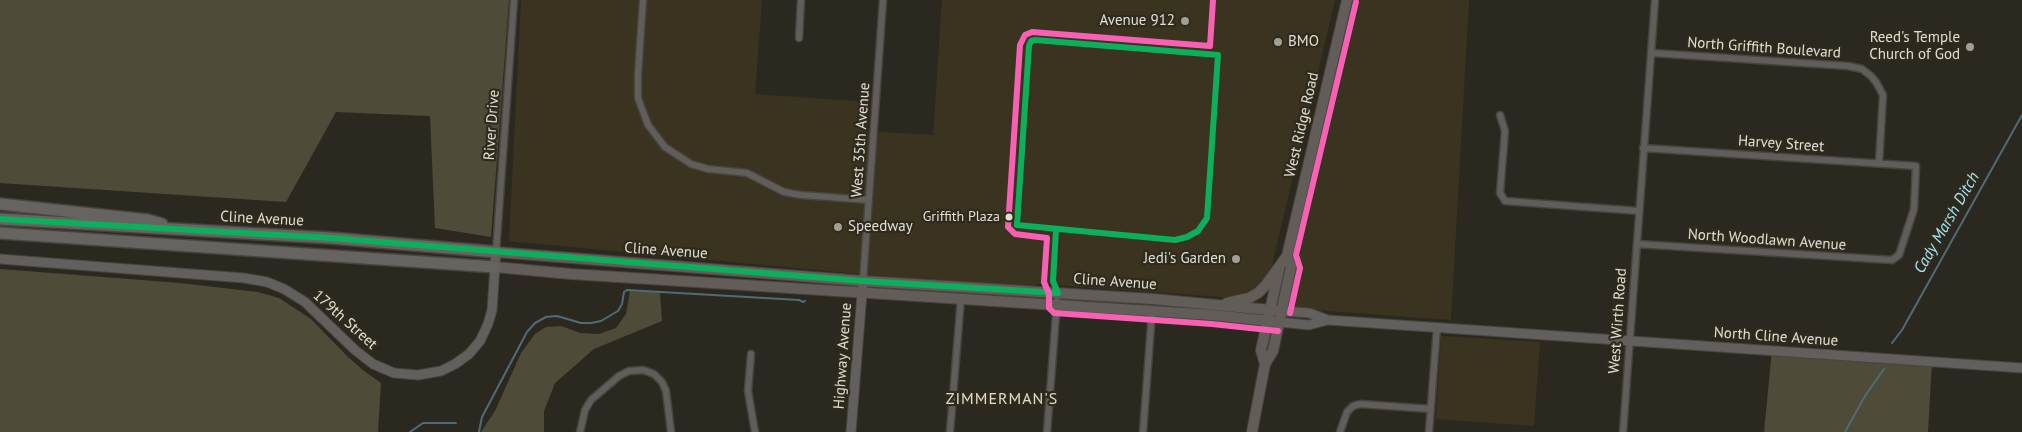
<!DOCTYPE html>
<html>
<head>
<meta charset="utf-8">
<style>
	body { margin:0 }
	canvas { display:block; background:#2b2820 }
</style>
</head>
<body>
<canvas width="2022" height="432"></canvas>
<script>
const ctx = document.querySelector('canvas').getContext('2d');
ctx.lineJoin = 'round';
function fill(path, color) { ctx.fillStyle = color; ctx.fill(path, 'evenodd'); }
const poly = rows => new Path2D(rows.map(r => 'M' + r).join(''));
function stroke(path, color, width, dash) { ctx.strokeStyle = color; ctx.lineWidth = width; ctx.lineCap = dash ? 'butt' : 'round'; ctx.setLineDash(dash || []); ctx.stroke(path); }
function write(font, color, halo, rows, align = 'center') {
  ctx.font = font + ' "PT Sans",sans-serif'; ctx.lineWidth = 4.5; ctx.setLineDash([]); ctx.textBaseline = 'middle'; ctx.strokeStyle = halo; ctx.fillStyle = color; for (const [text, x, y, turn = 0] of rows) {
    ctx.save(); ctx.translate(x, y); ctx.rotate((+turn || 0) * Math.PI / 180); ctx.textAlign = isNaN(turn) ? turn : align; if (halo) ctx.strokeText(text, 0, 0); ctx.fillText(text, 0, 0); ctx.restore();
  }
}
fill(poly([
	[521,0,762,0,755,94,869,102,867,131,933,135,942,0,1335,0,1271,269,1266,281,1255,291,1225,299,1222,297,1039,284,1027,287,923,280,509,241],
	[1360,0,1469,0,1451,320,1287,308],
	[1441,336,1540,342,1534,426,1436,419]
]), '#39331f');
fill(poly([
	[0,0,509,0,491,237,435,228,430,116,336,112,286,202,0,183],
	[0,269,180,283,258,292,279,298,311,319,347,356,364,371,381,383,378,432,0,432],
	[630,291,660,292,662,321,594,349,555,383,544,411,544,432,481,432,495,411,521,353,535,334,546,327,561,326,580,333,599,334,616,328,626,314],
	[1772,350,1932,362,1928,432,1764,432]
]), '#4f4b39');
stroke(poly([
	[1892,343,1902,330,2022,115],
	[410,432,423,423,456,423],
	[479,432,482,417,527,332,535,323,546,317,557,316,581,323,591,323,601,321,618,311,622,304,624,292,627,290,799,300,803,302,805,301],
	[1845,432,1865,396,1884,369]
]), '#4e6c75', 2);
const street = poly([
	[643,0,638,74,638,98,648,125,665,147,691,164,708,169,747,173,784,192,801,195,869,200],
	[799,38,801,0],
	[1652,53,1848,66,1862,69,1871,76,1876,82,1883,95,1879,163],
	[1500,115,1505,131,1500,193,1505,201,1639,211],
	[1637,244,1892,260,1899,255,1914,209,1916,166,1643,148],
	[496,252,514,0],
	[863,281,883,0],
	[751,354,748,391,755,432],
	[580,432,585,410,591,400,619,376,629,371,643,370,654,374,662,382,666,391,671,432],
	[950,432,961,298],
	[1047,432,1057,301],
	[1143,432,1152,312],
	[1340,432,1347,412,1353,406,1360,404,1431,409],
	[1429,432,1437,327],
	[1623,432,1655,0]
]);
const secondary = poly([
	[0,259,244,278,267,282,284,289,305,302,355,350,373,364,394,373,418,375,441,371,455,364,469,354,480,341,488,324,492,310,496,252],
	[1281,311,1309,313,1328,320,2022,368],
	[1279,322,1309,325,1328,320],
	[851,432,863,281]
]);
const primary = poly([
	[496,252,863,281,1153,299,1281,311],
	[495,267,571,274,1213,315,1279,322],
	[1227,303,1249,298,1258,293,1266,285,1287,256,1347,0],
	[1265,364,1261,350,1279,270],
	[1252,432,1265,364,1273,351,1291,267,1287,256]
]);
const highway = poly([
	[0,204,148,220,162,224],
	[0,219,331,238,496,252],
	[0,233,495,267]
]);
stroke(street, '#47443e', 9);
stroke(secondary, '#47443e', 11);
stroke(primary, '#47443e', 12);
stroke(highway, '#47443e', 14);
stroke(street, '#615d5b', 6);
stroke(secondary, '#635f5c', 9);
stroke(primary, '#625d59', 10);
stroke(highway, '#676360', 11);
stroke(poly([
	[1035,40,1218,55,1207,218,1198,231,1187,237,1175,240,1017,225,1029,46,1031,41,1035,40],
	[0,219,331,238,863,281,1058,293],
	[1056,230,1053,281,1058,293]
]), '#0daf5c', 6);
stroke(poly([
	[1213,0,1210,46,1032,32,1025,35,1020,45,1008,227,1015,234,1047,238,1044,282,1049,294,1049,308,1054,313,1212,324,1278,331],
	[1290,313,1300,268,1296,255,1356,2]
]), '#f860b3', 6);
for (const [x, y, r, color] of [
	[1185,21,5,"#a19e95"],
	[1278,42,5,"#a19e95"],
	[1970,47,5,"#a19e95"],
	[1009,217,4.5,"#e1ded4"],
	[838,227,5,"#a19e95"],
	[1236,259,5,"#a19e95"]
]) { const dot = new Path2D(); dot.arc(x, y, r, 0, 2 * Math.PI); ctx.fillStyle = color; ctx.fill(dot); stroke(dot, '#2f2b1c', 2); }
write('14px', '#e1ded4', '#2f2b1c', [
	["Griffith Plaza",1000,217]
], 'right');
write('15px', '#e1ded4', '#2f2b1c', [
	["Avenue 912",1175,21],
	["Reed's Temple",1960,38],
	["Church of God",1960,55],
	["BMO",1288,42,"left"],
	["Speedway",848,227,"left"],
	["Jedi's Garden",1226,259]
], 'right');
write('15px', '#e1ded4', '#2f2b1c', [
	["North Griffith Boulevard",1764,48,4],
	["River Drive",492,125,-86],
	["West Ridge Road",1302,125,-77],
	["West 35th Avenue",861,140,-86],
	["Harvey Street",1781,144,4],
	["Cline Avenue",262,219,3],
	["North Woodlawn Avenue",1767,240,4],
	["Cline Avenue",666,251,4],
	["Cline Avenue",1115,282,4],
	["179th Street",345,320,42],
	["West Wirth Road",1618,321,-86],
	["North Cline Avenue",1776,337,4],
	["Highway Avenue",843,356,-86]
]);
write('italic 16px', '#a3e7f9', '#2f2b1c', [
	["Cady Marsh Ditch",1947,223,-60]
]);
ctx.letterSpacing = '1px';
write('16px', '#e2dcc9', '#2f2b1c', [
	["ZIMMERMAN'S",1002,399]
]);
ctx.letterSpacing = '0px';
</script>
</body>
</html>
